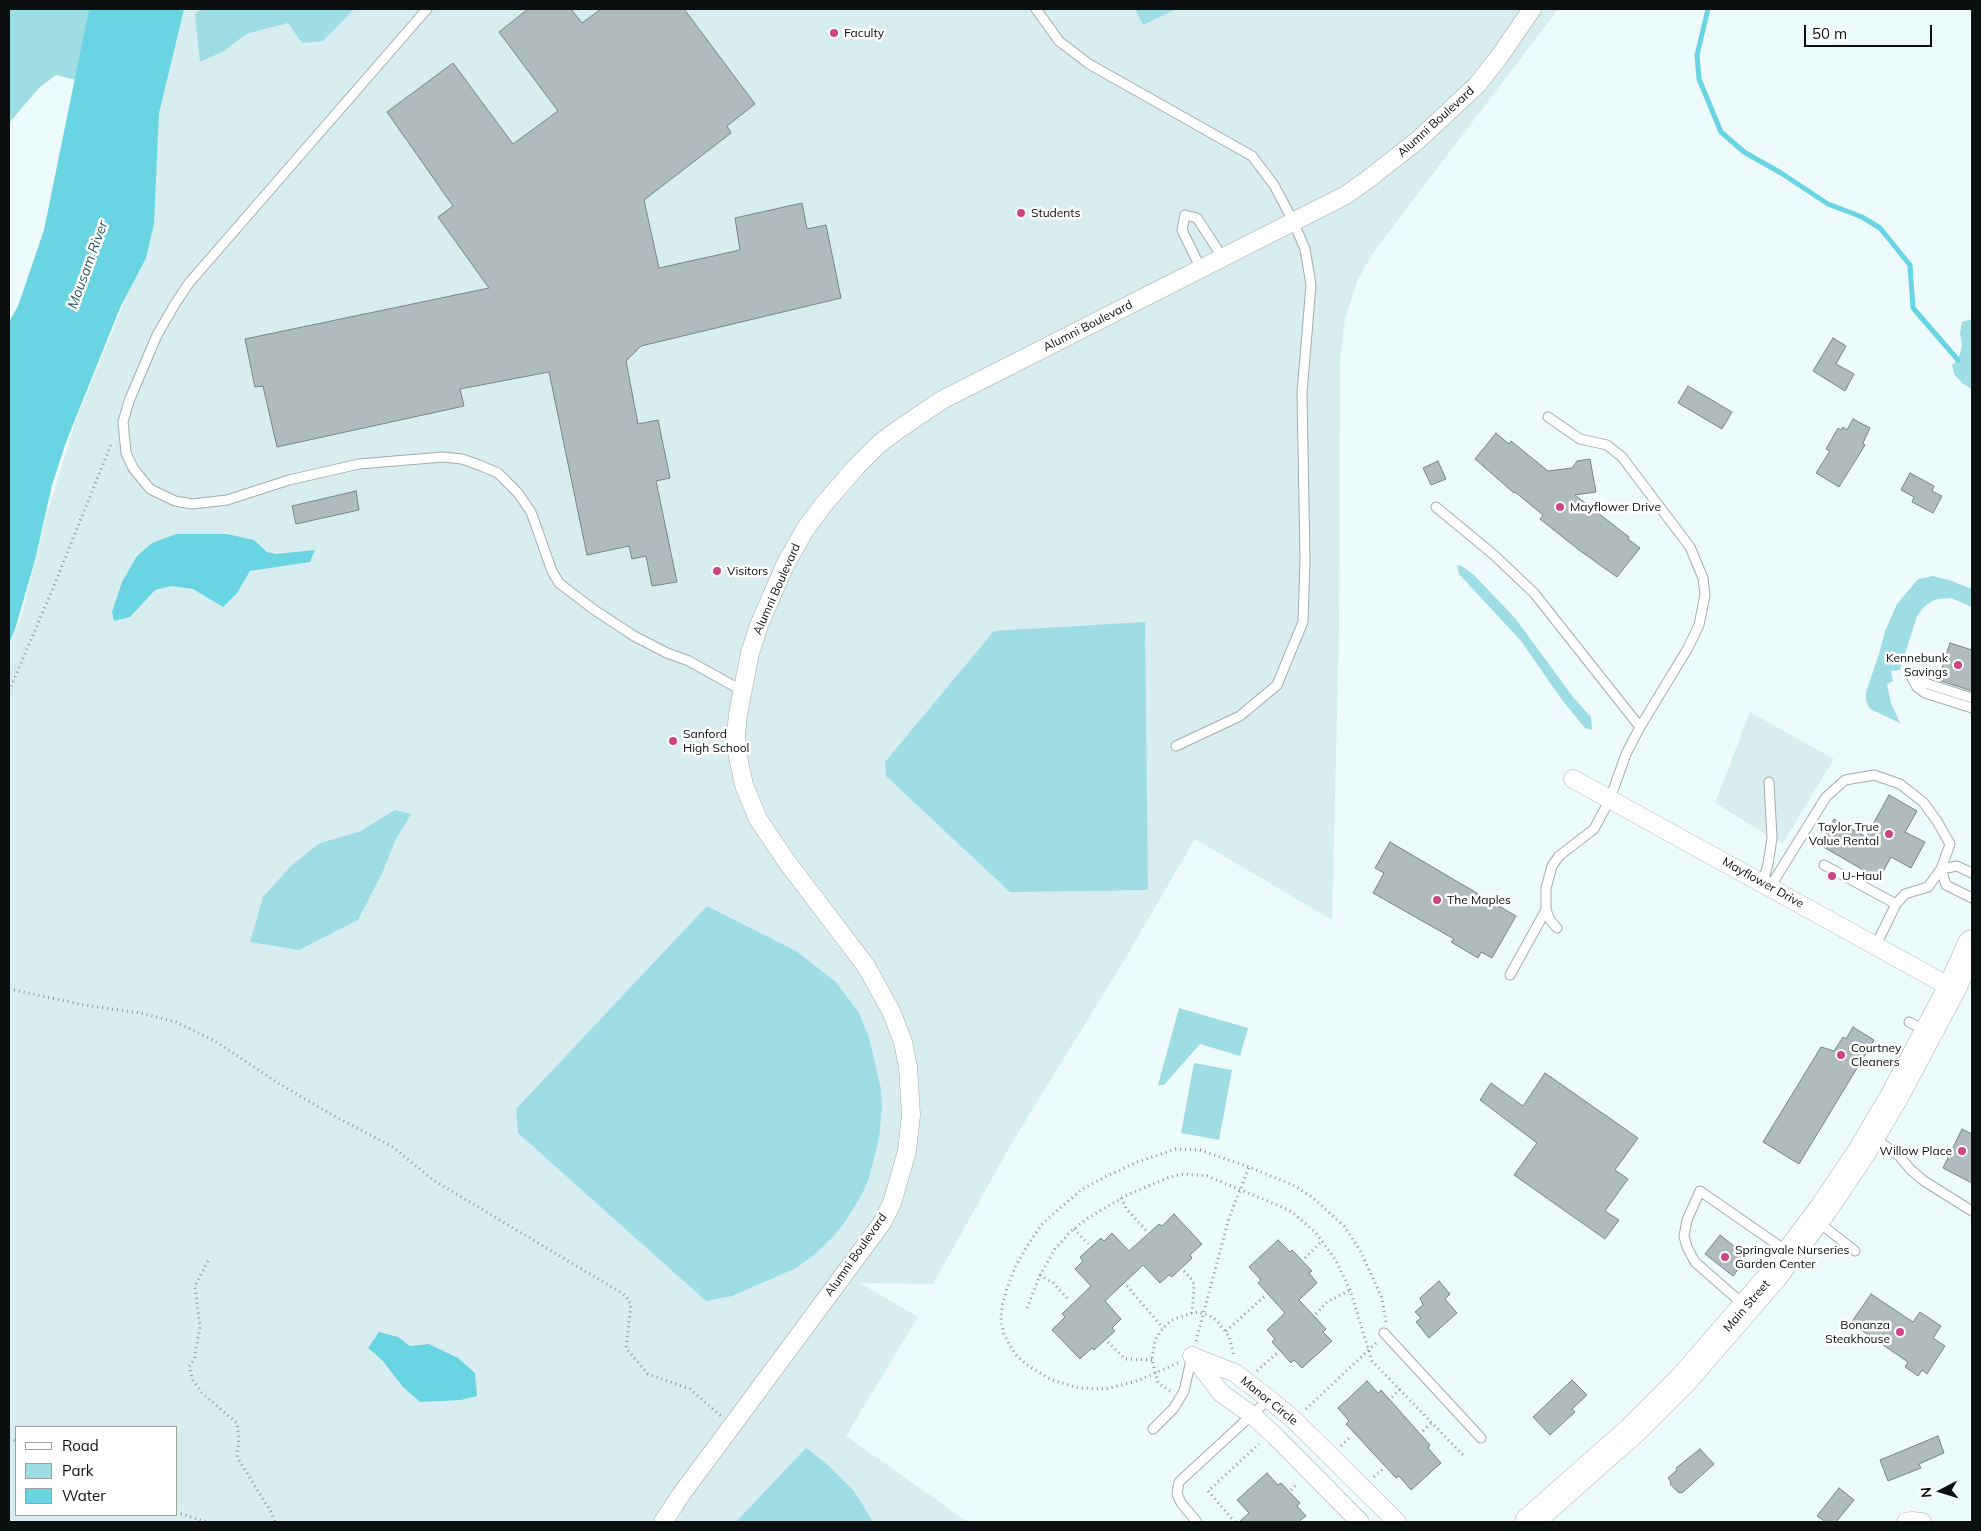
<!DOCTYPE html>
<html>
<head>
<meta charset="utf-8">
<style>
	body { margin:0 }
	#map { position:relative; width:1981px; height:1531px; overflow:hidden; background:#eefbfc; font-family:Mulish,sans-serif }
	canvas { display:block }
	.frame { position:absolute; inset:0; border:10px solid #0b0f0f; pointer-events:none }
	.legend { position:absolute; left:15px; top:1426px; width:162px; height:90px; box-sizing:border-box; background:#fff; border:1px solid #9d9f9f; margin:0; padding:6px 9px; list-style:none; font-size:15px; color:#0b0f0f }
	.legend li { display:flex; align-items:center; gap:10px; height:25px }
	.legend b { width:25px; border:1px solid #9d9f9f }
	.north { position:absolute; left:1916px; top:1466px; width:50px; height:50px; -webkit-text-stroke:4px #fff; paint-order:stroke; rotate:265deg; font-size:14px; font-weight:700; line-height:20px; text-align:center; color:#0b0f0f }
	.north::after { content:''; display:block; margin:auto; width:18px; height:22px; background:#0b0f0f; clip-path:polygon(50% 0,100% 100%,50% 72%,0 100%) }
	.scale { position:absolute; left:1804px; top:25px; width:128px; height:22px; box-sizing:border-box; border:2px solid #0b0f0f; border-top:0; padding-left:6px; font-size:15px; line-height:18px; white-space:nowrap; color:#0b0f0f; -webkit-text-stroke:4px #fff; paint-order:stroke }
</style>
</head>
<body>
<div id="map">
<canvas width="1981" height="1531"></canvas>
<div class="frame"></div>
<ul class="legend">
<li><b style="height:6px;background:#fff"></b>Road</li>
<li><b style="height:14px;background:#9fdde4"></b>Park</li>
<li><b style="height:14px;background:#6ad5e2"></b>Water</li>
</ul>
<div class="north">N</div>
<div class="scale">50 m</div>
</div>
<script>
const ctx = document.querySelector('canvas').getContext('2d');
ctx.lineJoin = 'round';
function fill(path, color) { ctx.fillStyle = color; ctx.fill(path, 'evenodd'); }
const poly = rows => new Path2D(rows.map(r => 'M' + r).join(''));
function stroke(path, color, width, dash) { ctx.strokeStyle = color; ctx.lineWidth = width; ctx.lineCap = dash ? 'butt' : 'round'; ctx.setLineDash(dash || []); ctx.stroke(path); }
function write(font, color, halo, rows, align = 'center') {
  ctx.font = font + ' Mulish,sans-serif'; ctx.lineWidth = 5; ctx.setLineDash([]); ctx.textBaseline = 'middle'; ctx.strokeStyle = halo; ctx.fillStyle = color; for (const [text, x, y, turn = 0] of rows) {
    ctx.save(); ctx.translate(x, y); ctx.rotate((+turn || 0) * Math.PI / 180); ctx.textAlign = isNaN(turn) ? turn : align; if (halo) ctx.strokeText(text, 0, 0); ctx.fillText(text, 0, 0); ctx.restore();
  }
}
fill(poly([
	[179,9,1558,9,1374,252,1358,279,1345,319,1340,360,1339,633,1332,920,1195,839,1122,964,1013,1141,933,1284,860,1283,918,1317,846,1436,968,1522,9,1522,9,644,21,618,47,514,75,423,144,254,154,220,157,91],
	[16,1427,176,1427,176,1515,16,1515],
	[1750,712,1834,759,1782,844,1715,803]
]), '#d8edf0');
fill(poly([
	[9,9,89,9,76,80,56,75,39,88,9,123],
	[201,9,354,9,323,41,302,43,288,23,246,34,224,51,200,62,195,14],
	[1135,9,1176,9,1143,25],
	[1972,319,1972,389,1963,384,1954,374,1952,365,1958,360,1962,346,1960,333,1962,322],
	[1460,565,1473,574,1515,618,1573,697,1591,717,1592,730,1585,728,1562,700,1521,641,1459,574,1457,566],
	[1933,576,1949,580,1972,589,1972,607,1951,598,1939,599,1932,601,1924,607,1917,616,1900,670,1891,671,1893,681,1887,684,1891,703,1900,723,1870,709,1866,701,1866,692,1879,654,1885,631,1897,604,1918,579],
	[1145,622,1148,890,1010,892,886,776,885,762,994,631],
	[395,810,411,814,395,841,383,871,358,920,299,950,250,942,263,897,292,865,320,843,359,832],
	[707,906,796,951,836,982,859,1013,869,1037,881,1089,882,1108,879,1139,869,1178,862,1194,847,1219,834,1236,813,1256,796,1268,732,1296,706,1301,518,1133,516,1109],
	[1179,1008,1248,1028,1240,1056,1200,1044,1164,1085,1158,1085],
	[1194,1063,1232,1070,1219,1140,1181,1133],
	[806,1448,827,1464,854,1491,873,1522,736,1522]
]), '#9fdde4');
fill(poly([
	[89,9,184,9,159,113,154,224,146,258,120,308,66,442,52,485,35,560,16,626,9,644,9,322,18,306,44,230],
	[176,534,227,534,254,540,267,552,276,554,315,550,310,562,250,571,237,593,223,607,193,589,171,586,155,590,130,617,114,621,112,612,122,582,137,556,152,543],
	[379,1332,398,1337,410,1346,429,1344,458,1358,475,1373,477,1396,461,1400,420,1402,403,1387,382,1360,368,1348]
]), '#6ad5e2');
stroke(poly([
	[1708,9,1697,55,1699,79,1721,132,1744,152,1781,173,1828,204,1862,217,1880,228,1910,265,1913,308,1958,360]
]), '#6ad5e2', 5);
const building = poly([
	[528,9,571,9,582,23,601,9,684,9,755,104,727,126,731,133,644,200,659,268,740,250,735,218,802,203,807,229,826,225,841,298,641,346,626,361,638,424,658,420,670,478,656,481,677,582,652,586,646,556,632,559,629,546,587,555,549,372,460,389,464,406,277,447,263,386,255,387,245,339,489,288,438,217,453,206,387,112,453,63,513,144,558,111,499,32,528,9],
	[1833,338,1846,346,1836,364,1854,374,1845,391,1813,371,1833,338],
	[1688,386,1732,412,1722,429,1678,403,1688,386],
	[1853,419,1870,428,1863,443,1865,445,1839,487,1816,473,1830,451,1826,449,1838,428,1841,430,1843,427,1847,430,1853,419],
	[1496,433,1509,444,1511,441,1548,471,1572,468,1577,461,1590,459,1596,492,1575,495,1629,537,1628,539,1640,548,1617,577,1579,550,1540,519,1543,515,1515,492,1514,493,1475,459,1496,433],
	[1438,461,1446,479,1431,485,1423,468,1438,461],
	[1910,473,1934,486,1932,491,1942,496,1933,513,1912,502,1914,497,1901,490,1910,473],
	[356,491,359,510,296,524,292,506,356,491],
	[1950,643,1972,650,1972,691,1938,680,1950,643],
	[1889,795,1917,811,1905,832,1925,842,1911,868,1891,857,1879,879,1820,845,1834,819,1866,837,1889,795],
	[1390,842,1516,916,1492,958,1481,952,1478,958,1451,942,1454,939,1373,893,1384,873,1375,868,1390,842],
	[1853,1027,1874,1040,1799,1164,1763,1142,1821,1047,1834,1051,1843,1037,1846,1039,1853,1027],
	[1545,1073,1638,1138,1615,1170,1628,1179,1605,1211,1619,1220,1605,1239,1514,1175,1537,1143,1480,1100,1491,1083,1523,1106,1545,1073],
	[1962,1129,1972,1134,1972,1183,1943,1168,1962,1129],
	[1174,1214,1202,1244,1190,1255,1192,1258,1172,1277,1169,1275,1160,1283,1143,1265,1105,1301,1121,1319,1112,1328,1115,1331,1094,1350,1092,1348,1080,1359,1052,1330,1065,1317,1062,1314,1091,1286,1075,1269,1083,1261,1080,1257,1101,1238,1104,1241,1112,1233,1129,1251,1159,1224,1162,1226,1174,1214],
	[1720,1235,1744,1254,1740,1259,1744,1262,1733,1276,1705,1254,1720,1235],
	[1278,1240,1290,1252,1292,1250,1312,1271,1309,1273,1317,1283,1299,1300,1326,1329,1323,1332,1332,1341,1302,1368,1294,1360,1291,1363,1272,1342,1275,1339,1267,1330,1285,1313,1258,1283,1261,1280,1249,1267,1278,1240],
	[1439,1281,1450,1294,1445,1299,1457,1313,1429,1338,1416,1322,1421,1318,1415,1312,1423,1305,1420,1298,1439,1281],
	[1871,1294,1913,1322,1920,1312,1941,1326,1933,1338,1945,1346,1927,1374,1922,1370,1918,1376,1905,1367,1908,1362,1851,1323,1871,1294],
	[1572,1380,1587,1395,1572,1409,1575,1412,1550,1435,1533,1417,1572,1380],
	[1367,1381,1378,1393,1381,1390,1430,1445,1428,1448,1441,1463,1411,1490,1399,1476,1396,1478,1346,1424,1349,1421,1338,1408,1367,1381],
	[1938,1436,1944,1453,1919,1464,1921,1468,1888,1481,1880,1460,1938,1436],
	[1700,1449,1714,1464,1682,1493,1680,1492,1679,1493,1670,1484,1671,1482,1668,1478,1677,1470,1676,1468,1700,1449],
	[1267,1473,1278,1485,1281,1483,1300,1503,1297,1506,1306,1516,1298,1522,1239,1522,1249,1513,1237,1500,1267,1473],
	[1839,1488,1854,1500,1836,1522,1826,1522,1817,1516,1839,1488]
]);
fill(building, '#afbbbd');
stroke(building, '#798586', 1);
const lane = poly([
	[427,9,189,283,175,304,157,335,129,401,123,422,126,453,133,468,150,489,175,501,192,504,227,500,289,480,359,464,443,457,462,459,479,465,498,473,518,493,531,512,552,571,559,583,593,609,634,636,667,653,689,661,741,690],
	[1036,9,1059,41,1089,64,1252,156,1274,185,1293,221,1305,249,1311,285,1302,393,1305,559,1303,622,1277,685,1240,716,1176,746],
	[1201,269,1182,230,1185,215,1197,218,1223,258],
	[1436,507,1494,555,1534,593,1640,727],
	[1911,676,1917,687,1925,693,1972,708],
	[1911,676,1928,684,1972,698],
	[1824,865,1896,904],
	[1972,873,1957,866,1941,869,1946,885,1972,898],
	[1763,882,1768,864,1772,838,1769,782],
	[1770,887,1826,797,1845,780,1874,775,1900,784,1923,802,1937,821,1950,844,1941,869,1928,887,1905,894,1896,904,1876,945],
	[1546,910,1550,920,1557,928],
	[1510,975,1546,910,1546,888,1552,866,1559,856,1594,829,1610,799,1626,754,1640,727,1688,648,1699,625,1705,595,1703,578,1690,547,1622,457,1607,445,1580,439,1548,417],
	[1909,1022,1927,1032],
	[1873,1137,1899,1156,1911,1170,1924,1181,1972,1211],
	[1817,1221,1855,1251],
	[1744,1305,1695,1262,1687,1247,1684,1236,1687,1220,1700,1191,1788,1252],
	[1384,1333,1481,1438],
	[1153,1429,1174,1408,1184,1391,1192,1356],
	[1197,1522,1181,1503,1177,1494,1179,1482,1269,1399]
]);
const street = poly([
	[1573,779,1952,988],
	[1192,1356,1235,1373,1269,1399,1294,1420,1397,1522],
	[1193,1356,1221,1393,1252,1415,1276,1437,1360,1522],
	[663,1522,680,1496,882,1223,892,1203,907,1151,911,1115,908,1067,903,1042,891,1011,866,966,787,862,758,819,744,785,737,752,736,735,738,714,750,653,759,625,786,563,806,528,824,504,856,467,880,443,899,429,942,400,1346,195,1367,180,1417,141,1477,85,1499,57,1532,9],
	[1906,1522,1912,1521,1922,1522]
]);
const highway = poly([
	[1529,1522,1633,1430,1684,1379,1774,1275,1824,1208,1861,1153,1894,1097,1952,988,1972,944]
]);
stroke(lane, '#a1adaf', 11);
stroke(street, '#a1adaf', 19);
stroke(highway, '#a1adaf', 29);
stroke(poly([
	[9,691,51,593,112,442],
	[9,989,84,1005,140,1013,176,1022,215,1041,278,1083,336,1117,393,1147,433,1180,625,1295,631,1304,626,1348,648,1374,690,1389,721,1416],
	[1121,1198,1127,1210,1146,1230],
	[1074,1229,1088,1244],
	[1305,1258,1322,1241],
	[208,1261,195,1286,200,1327,194,1360,189,1367,193,1380,202,1393,237,1423,239,1439,237,1457,271,1512,275,1522],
	[1184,1271,1193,1281,1194,1287,1192,1313],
	[1040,1275,1053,1283,1070,1301],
	[1127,1286,1163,1328],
	[1027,1308,1040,1275,1055,1249,1071,1231,1088,1218,1127,1195,1170,1177,1184,1174,1207,1176,1282,1207,1292,1212,1316,1233,1335,1259,1350,1290,1372,1361,1464,1456],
	[1316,1314,1327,1302,1350,1290],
	[1226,1331,1266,1295],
	[1196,1341,1229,1218,1249,1167,1293,1185,1312,1197,1344,1226,1360,1250,1382,1298,1386,1322],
	[1108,1342,1125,1359,1152,1360],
	[1178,1363,1137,1381,1106,1389,1079,1388,1052,1380,1027,1365,1016,1355,1009,1344,1004,1334,1001,1321,1002,1306,1007,1289,1015,1267,1029,1243,1043,1223,1081,1190,1105,1177,1137,1162,1176,1149,1200,1150,1249,1167],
	[1257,1371,1277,1353],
	[1170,1391,1158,1383,1152,1360,1155,1340,1163,1328,1172,1320,1192,1313,1199,1312,1210,1316,1216,1320,1229,1336,1234,1356],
	[1392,1397,1400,1389],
	[1306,1409,1376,1343],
	[1423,1431,1431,1423],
	[9,1439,16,1441],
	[1341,1446,1351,1436],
	[1374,1477,1383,1469],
	[1291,1490,1298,1483],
	[176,1512,206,1522],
	[1235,1522,1208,1491,1259,1444]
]), '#8b9495', 3, [1, 4]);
stroke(lane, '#fff', 9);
stroke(street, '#fff', 18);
stroke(highway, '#fff', 28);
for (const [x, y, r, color] of [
	[834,33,5,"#cd4584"],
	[1021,213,5,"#cd4584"],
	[1560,507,5,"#cd4584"],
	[717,571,5,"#cd4584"],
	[1958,665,5,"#cd4584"],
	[673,741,5,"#cd4584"],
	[1889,834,5,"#cd4584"],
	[1832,876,5,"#cd4584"],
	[1437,900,5,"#cd4584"],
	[1841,1055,5,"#cd4584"],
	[1962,1151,5,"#cd4584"],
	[1725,1257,5,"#cd4584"],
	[1900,1332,5,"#cd4584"]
]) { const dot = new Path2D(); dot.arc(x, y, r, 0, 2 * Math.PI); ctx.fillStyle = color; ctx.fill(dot); stroke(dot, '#fff', 2); }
write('12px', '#0b0f0f', '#fff', [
	["Faculty",844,33],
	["Students",1031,213],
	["Mayflower Drive",1570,507],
	["Visitors",727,571],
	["Kennebunk",1948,658,"right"],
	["Savings",1948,672,"right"],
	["Sanford",683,734],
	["High School",683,748],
	["Taylor True",1879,827,"right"],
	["Value Rental",1879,841,"right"],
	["U-Haul",1842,876],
	["The Maples",1447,900],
	["Courtney",1851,1048],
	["Cleaners",1851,1062],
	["Willow Place",1952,1151,"right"],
	["Springvale Nurseries",1735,1250],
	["Garden Center",1735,1264],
	["Bonanza",1890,1325,"right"],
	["Steakhouse",1890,1339,"right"]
], 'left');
write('12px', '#0b0f0f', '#fff', [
	["Alumni Boulevard",1436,122,-42],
	["Alumni Boulevard",1088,326,-27],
	["Alumni Boulevard",777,589,-66],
	["Mayflower Drive",1763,883,29],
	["Alumni Boulevard",856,1255,-55],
	["Main Street",1747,1306,-49],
	["Manor Circle",1269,1401,39]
]);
write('italic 14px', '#28575d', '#fff', [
	["Mousam River",88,265,-70]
]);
</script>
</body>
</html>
